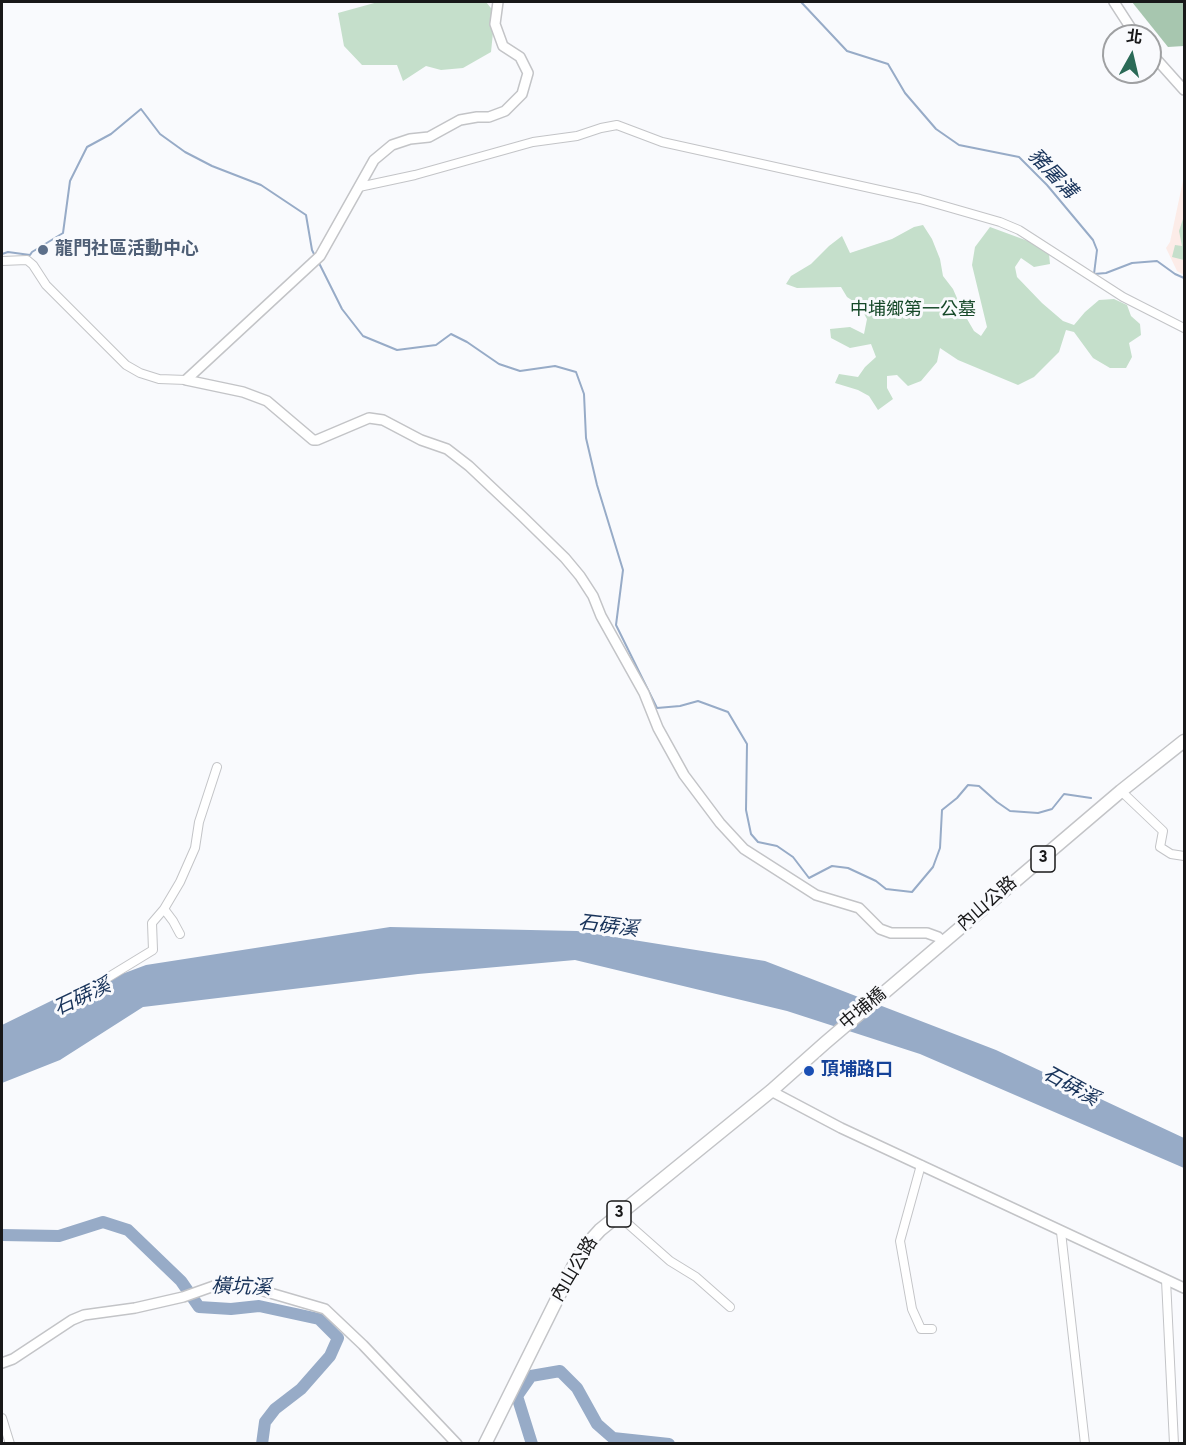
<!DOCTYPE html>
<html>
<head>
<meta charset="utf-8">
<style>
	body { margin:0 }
	#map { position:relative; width:1186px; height:1445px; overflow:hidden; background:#f9fafd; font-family:Overpass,"Noto Sans TC",sans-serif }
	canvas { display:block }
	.frame { position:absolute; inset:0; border:3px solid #181819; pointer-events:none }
	.north { position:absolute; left:1102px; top:24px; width:60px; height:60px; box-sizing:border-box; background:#f9fafd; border:2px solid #9fa0a2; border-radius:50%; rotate:8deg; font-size:16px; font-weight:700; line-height:24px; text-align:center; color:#181819 }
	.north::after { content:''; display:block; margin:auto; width:21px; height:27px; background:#2b6a57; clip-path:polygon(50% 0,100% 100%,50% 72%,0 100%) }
</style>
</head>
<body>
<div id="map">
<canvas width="1186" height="1445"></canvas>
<div class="frame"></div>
<div class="north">北</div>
</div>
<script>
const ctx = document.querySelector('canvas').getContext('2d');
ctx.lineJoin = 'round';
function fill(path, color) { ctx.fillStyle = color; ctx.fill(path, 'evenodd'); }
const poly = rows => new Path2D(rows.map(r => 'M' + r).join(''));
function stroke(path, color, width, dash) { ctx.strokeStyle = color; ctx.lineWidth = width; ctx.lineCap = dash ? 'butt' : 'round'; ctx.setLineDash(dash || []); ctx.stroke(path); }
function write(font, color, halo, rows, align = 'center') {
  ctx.font = font + ' Overpass,"Noto Sans TC",sans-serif'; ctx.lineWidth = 6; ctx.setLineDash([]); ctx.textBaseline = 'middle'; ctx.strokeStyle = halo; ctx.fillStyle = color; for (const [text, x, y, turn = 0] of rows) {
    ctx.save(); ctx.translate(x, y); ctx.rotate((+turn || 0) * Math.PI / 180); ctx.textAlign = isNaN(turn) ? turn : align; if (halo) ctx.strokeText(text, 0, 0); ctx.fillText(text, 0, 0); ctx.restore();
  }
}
fill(poly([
	[1184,176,1184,275,1177,271,1166,248,1170,242]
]), '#fcece8');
fill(poly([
	[378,2,486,2,495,13,491,52,463,68,441,70,426,66,403,81,397,65,362,65,344,46,338,13],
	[1184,216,1184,260,1172,257,1175,245,1182,246,1179,231],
	[923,225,932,239,940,259,943,276,953,289,963,312,974,331,981,336,987,327,972,265,975,247,990,227,1028,241,1049,254,1050,264,1034,267,1021,258,1015,267,1017,277,1042,303,1063,321,1074,325,1085,312,1099,300,1114,299,1127,305,1131,316,1140,324,1141,335,1129,343,1132,357,1126,368,1110,368,1093,358,1074,332,1066,330,1059,352,1034,377,1018,385,958,360,940,348,937,362,921,381,908,386,897,375,887,376,887,388,893,399,878,410,869,396,858,390,835,383,839,374,858,377,865,367,876,357,871,344,850,348,831,338,830,329,850,327,864,334,867,319,859,305,847,297,841,287,797,288,786,284,791,276,811,264,829,246,842,236,850,253,892,239,914,227]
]), '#c5dfcb');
fill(poly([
	[1132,2,1184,2,1184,46,1168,47]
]), '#a7c6af');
fill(poly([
	[390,927,577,931,765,961,996,1050,1184,1138,1184,1168,920,1054,787,1011,575,960,418,974,143,1007,60,1060,2,1083,2,1025,55,999,146,965]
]), '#97abc7');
stroke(poly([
	[801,2,847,51,888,64,905,93,936,129,959,145,1019,157,1047,185,1093,240,1097,250,1094,274,1106,273,1132,263,1157,261,1175,274,1184,278],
	[2,254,8,252,30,255,32,252,63,233,70,181,87,147,111,134,141,109,160,134,185,152,212,166,261,185,306,215,312,250,315,256],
	[318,261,342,309,363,336,397,350,436,345,451,334,467,342,499,364,520,371,555,366,576,372,584,394,586,438,597,485,623,570,616,625,657,708,680,706,698,701,728,712,747,744,746,810,751,834,758,842,777,846,793,857,809,878,832,866,848,868,876,881,886,889,912,892,933,867,940,848,942,810,957,798,968,785,979,786,997,802,1010,811,1038,813,1052,809,1064,794,1091,798]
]), '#97abc7', 2);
stroke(poly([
	[2,1235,59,1236,103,1222,128,1230,181,1281,199,1307,231,1309,259,1306,319,1319,338,1338,330,1356,301,1389,275,1409,265,1422,262,1444],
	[532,1444,517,1396,531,1376,560,1371,577,1388,597,1424,613,1438,669,1444]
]), '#97abc7', 12);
const minor = poly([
	[359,187,415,175,533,142,577,136,601,128,617,125,662,142,920,199,1000,222,1019,230,1123,297,1184,328],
	[2,261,27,260,33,265,46,285,126,365,140,373,159,379,186,380],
	[1121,791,1163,831,1160,847,1171,854,1184,856],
	[164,909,173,921,180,934],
	[94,986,153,950,152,923,164,909,180,882,195,848,199,822,217,767],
	[921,1165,900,1241,912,1309,921,1329,932,1329],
	[618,1215,670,1261,696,1277,730,1307],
	[1061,1232,1085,1444],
	[1166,1280,1174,1444],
	[2,1418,10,1444]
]);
const tertiary = poly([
	[1114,2,1136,36],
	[1150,52,1184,90],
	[186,380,243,392,267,401,313,440,317,440,369,418,383,420,421,440,447,449,469,466,522,516,565,558,580,576,593,596,601,616,644,693,658,728,684,775,720,823,744,849,816,895,859,908,880,929,891,933,927,933,938,937,944,943],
	[186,380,320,256,374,160,392,145,410,139,429,137,460,120,477,117,489,117,505,111,522,94,528,73,520,57,503,46,495,24,498,2],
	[771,1091,841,1128,1184,1288],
	[2,1363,13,1359,72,1320,84,1315,135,1308,183,1297,214,1286,253,1288,325,1309,363,1345,457,1444]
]);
const primary = poly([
	[485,1444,576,1261,590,1241,600,1230,771,1091,825,1043,1121,791,1184,741]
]);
stroke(minor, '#c3c4c7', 10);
stroke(tertiary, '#c3c4c7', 12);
stroke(primary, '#c3c4c7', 15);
stroke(minor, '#fff', 8);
stroke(tertiary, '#fff', 9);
stroke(primary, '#fff', 12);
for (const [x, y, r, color] of [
	[43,250,6,"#5c6f8a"],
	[809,1071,6,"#1a4fb4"]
]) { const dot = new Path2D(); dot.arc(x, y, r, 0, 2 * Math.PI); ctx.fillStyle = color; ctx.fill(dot); stroke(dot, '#f9fafd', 2); }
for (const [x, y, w] of [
	[1043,859,24],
	[619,1214,24]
]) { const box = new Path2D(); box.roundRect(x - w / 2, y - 13, w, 26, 4.5); ctx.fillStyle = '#f9fafd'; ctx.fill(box); stroke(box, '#181819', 1.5); }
write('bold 16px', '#181819', null, [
	["3",1043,859],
	["3",619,1214]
]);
write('bold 18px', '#4e5e75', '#f9fafd', [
	["龍門社區活動中心",55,250]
], 'left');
write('18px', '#164929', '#f9fafd', [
	["中埔鄉第一公墓",913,311]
]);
write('18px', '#181819', '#f9fafd', [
	["內山公路",988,905,-41],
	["中埔橋",864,1010,-40],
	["內山公路",576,1270,-59]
]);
write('bold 18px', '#164399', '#f9fafd', [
	["頂埔路口",821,1071]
], 'left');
write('italic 20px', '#18335a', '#f9fafd', [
	["豬屠溝",1051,175,46],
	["石硦溪",608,928,7],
	["石硦溪",83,999,-25],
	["石硦溪",1070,1088,29],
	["橫坑溪",241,1289,2]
]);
</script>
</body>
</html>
